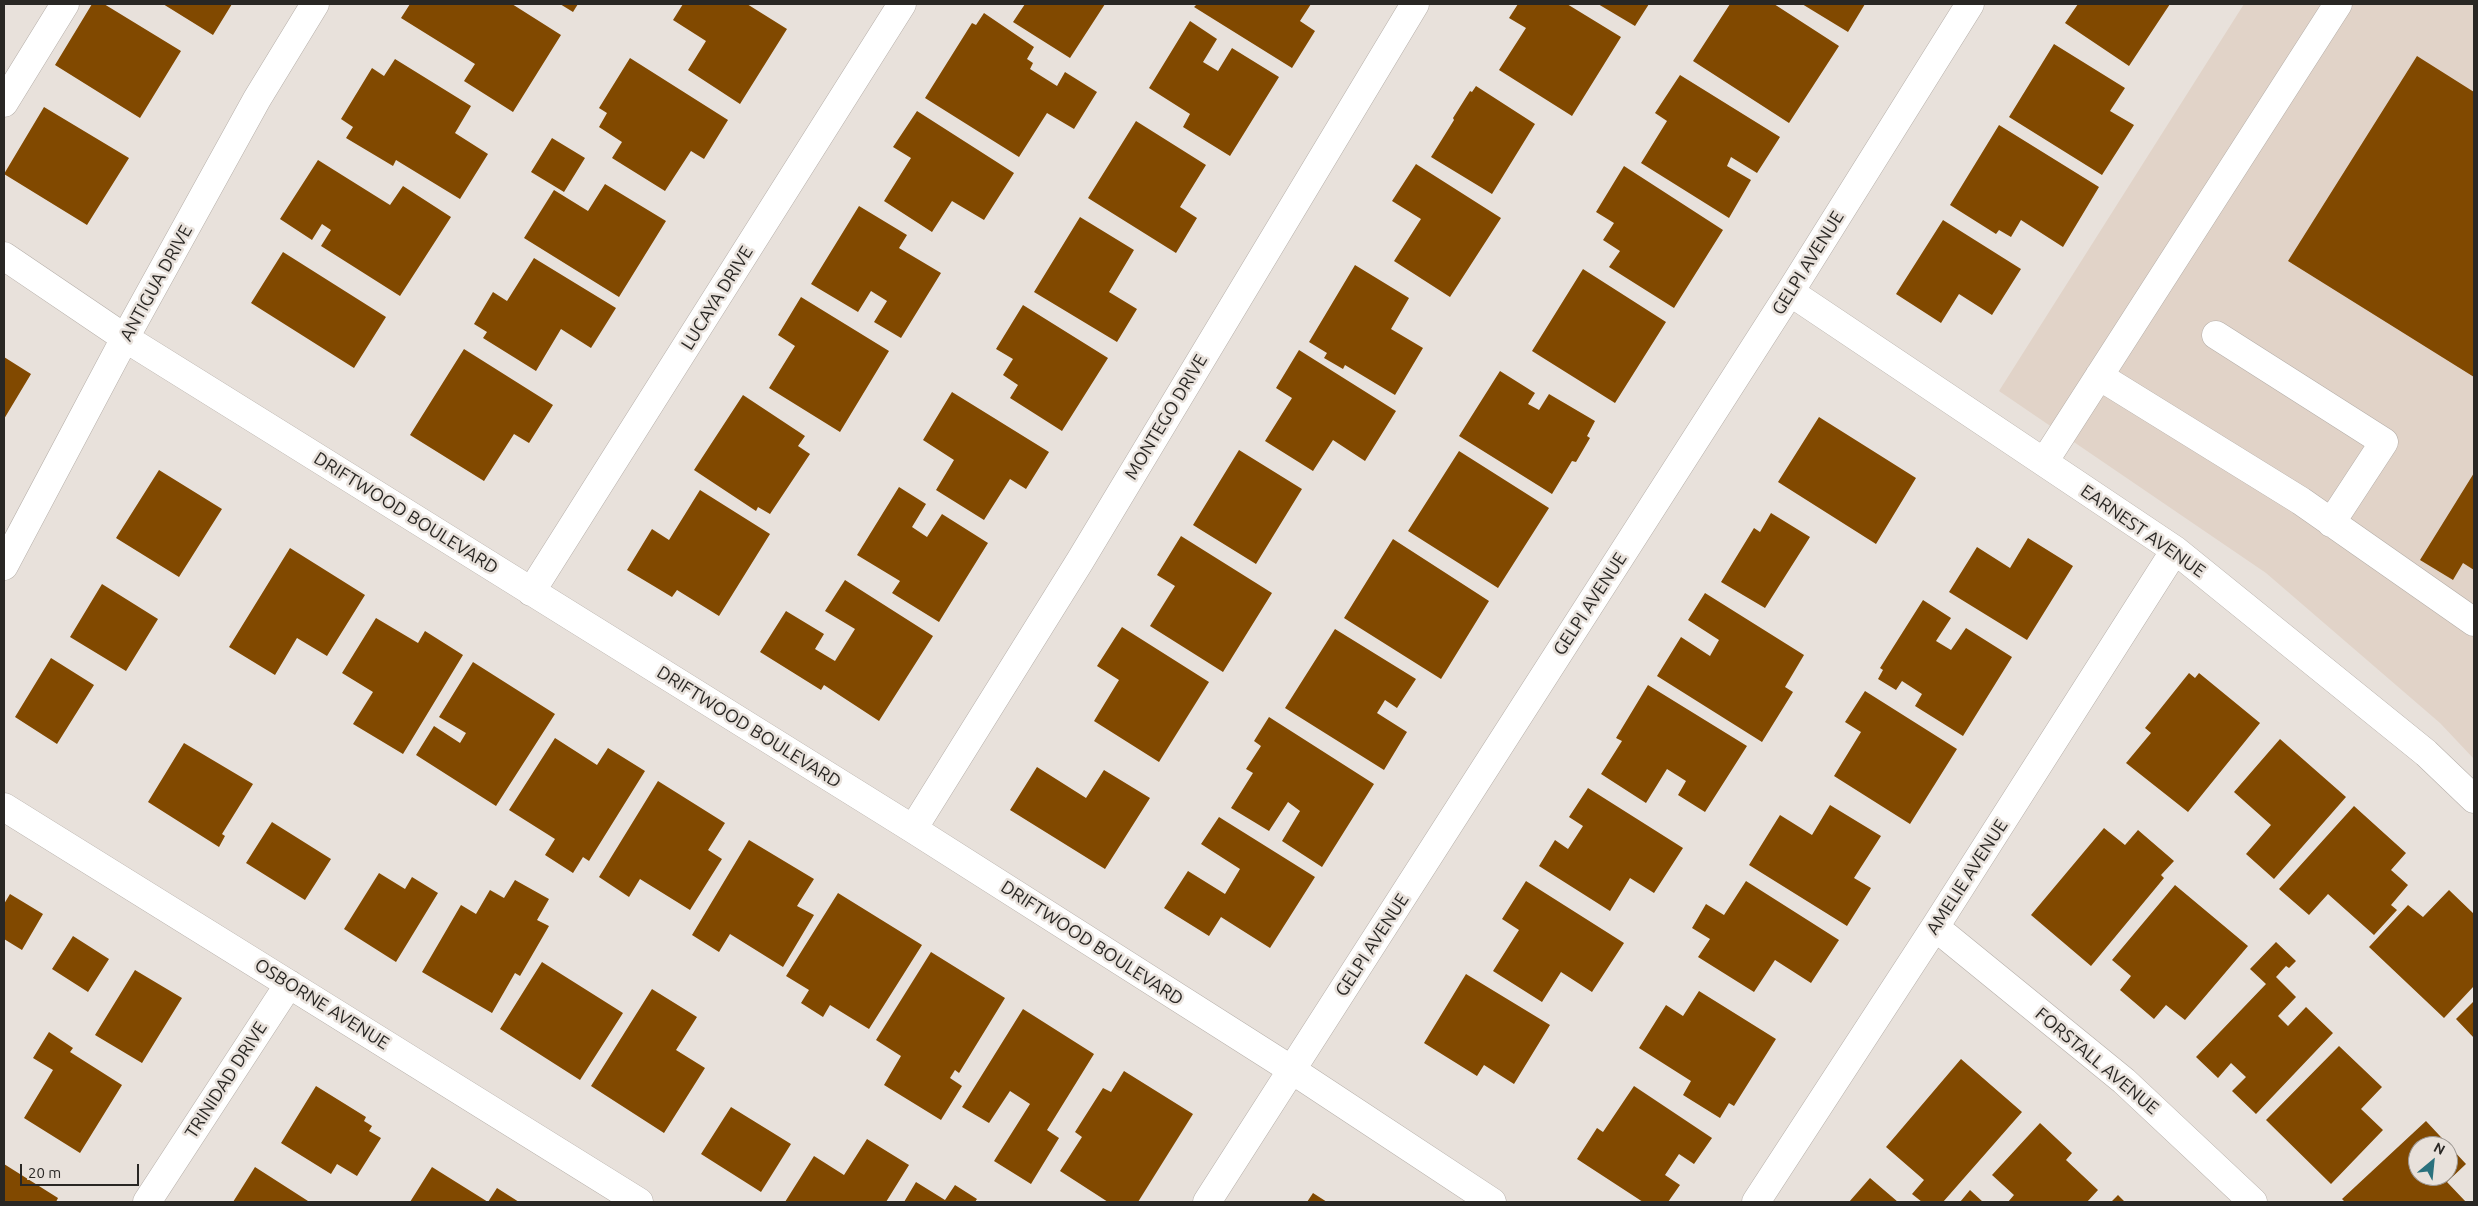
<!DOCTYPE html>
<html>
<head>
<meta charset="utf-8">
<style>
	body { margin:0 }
	#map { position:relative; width:2478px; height:1206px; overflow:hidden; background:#e8e1db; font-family:Ubuntu,sans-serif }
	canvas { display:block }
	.frame { position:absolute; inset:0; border:5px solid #292724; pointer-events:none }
	.north { position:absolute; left:2408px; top:1136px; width:50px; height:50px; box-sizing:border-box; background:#e8e1db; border:1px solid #9c9792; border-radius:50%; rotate:28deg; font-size:14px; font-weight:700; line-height:20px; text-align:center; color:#292724 }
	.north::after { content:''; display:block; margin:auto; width:18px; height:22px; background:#2a717d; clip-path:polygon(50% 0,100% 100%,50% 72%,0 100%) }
	.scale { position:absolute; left:20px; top:1164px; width:119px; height:22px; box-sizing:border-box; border:2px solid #292724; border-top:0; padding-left:6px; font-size:15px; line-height:18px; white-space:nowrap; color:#292724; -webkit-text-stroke:4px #e8e1db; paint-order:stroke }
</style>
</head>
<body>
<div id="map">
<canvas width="2478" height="1206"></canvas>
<div class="frame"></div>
<div class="north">N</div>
<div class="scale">20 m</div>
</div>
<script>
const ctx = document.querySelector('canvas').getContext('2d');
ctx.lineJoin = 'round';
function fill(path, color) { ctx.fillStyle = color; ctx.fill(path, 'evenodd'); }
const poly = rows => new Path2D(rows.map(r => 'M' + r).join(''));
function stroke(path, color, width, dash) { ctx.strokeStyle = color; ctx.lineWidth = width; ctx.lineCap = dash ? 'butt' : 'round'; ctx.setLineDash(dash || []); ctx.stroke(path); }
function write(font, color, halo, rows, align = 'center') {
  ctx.font = font + ' Ubuntu,sans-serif'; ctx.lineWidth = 5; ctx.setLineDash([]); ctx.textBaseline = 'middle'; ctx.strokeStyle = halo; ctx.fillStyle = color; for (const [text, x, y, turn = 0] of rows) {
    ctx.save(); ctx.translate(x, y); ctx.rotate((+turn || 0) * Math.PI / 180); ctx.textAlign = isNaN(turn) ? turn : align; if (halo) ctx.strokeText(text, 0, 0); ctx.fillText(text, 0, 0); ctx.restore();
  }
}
fill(poly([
	[2244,4,2474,4,2474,759,2440,723,2266,573,1999,391]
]), '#e1d3c8');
fill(poly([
	[92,4,104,4,181,51,140,118,55,65],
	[163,4,232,4,213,35],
	[410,4,512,4,561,35,513,112,464,81,475,64,401,18],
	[560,4,578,4,573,12],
	[683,4,747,4,787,29,740,104,688,70,706,41,673,20],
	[1025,4,1105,4,1070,58,1013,22],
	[1197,4,1311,4,1300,21,1315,31,1292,68,1194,7],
	[1518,4,1567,4,1621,37,1572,116,1499,70,1526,28,1509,18],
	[1598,4,1649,4,1635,26],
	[1730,4,1774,4,1839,46,1789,123,1693,61],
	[1802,4,1865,4,1848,32],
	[2078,4,2170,4,2129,66,2065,23],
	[984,13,1034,47,1027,59,1033,63,1030,69,1057,86,1065,72,1097,92,1074,129,1047,113,1019,157,925,98,972,23,976,25],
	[1190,21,1217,39,1203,62,1218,71,1232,48,1279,77,1230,156,1183,127,1190,114,1149,88],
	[2054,44,2125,88,2110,111,2134,125,2102,175,2009,117],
	[2417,56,2474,92,2474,377,2288,261],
	[630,58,728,120,704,159,691,151,665,191,612,158,622,142,599,127,607,113,599,108],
	[395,59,471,106,455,133,488,154,460,199,396,160,393,166,346,138,353,127,341,119,372,68,384,76],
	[1680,75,1780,137,1757,173,1731,157,1727,166,1751,180,1729,218,1641,163,1667,121,1655,113],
	[1476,86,1535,124,1492,194,1431,157,1454,120,1453,118,1470,91,1472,92],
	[44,107,129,158,87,225,4,174],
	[917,111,1014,173,984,220,952,201,932,232,884,201,911,158,893,147],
	[1136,121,1206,165,1180,207,1197,218,1176,253,1088,198],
	[1999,125,2099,187,2063,247,2021,220,2011,237,1999,230,1996,234,1950,205],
	[552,138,585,158,564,192,531,172],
	[318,160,390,205,403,186,451,217,400,296,321,246,331,230,322,224,312,240,280,219],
	[1416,164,1501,218,1450,297,1394,261,1421,219,1392,201],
	[1624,166,1723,230,1674,308,1609,267,1620,251,1603,240,1614,223,1596,212],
	[605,184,666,221,619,297,524,238,554,190,588,211],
	[859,206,907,235,899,248,941,273,901,338,874,322,887,301,871,291,858,312,811,284],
	[1080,217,1134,250,1109,292,1137,309,1117,342,1034,292],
	[1943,220,2021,269,1992,315,1959,294,1941,323,1896,294],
	[283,252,386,317,354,368,251,303],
	[534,258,616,308,591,348,561,329,536,371,483,338,487,332,474,324,493,292,507,301],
	[1355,265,1409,298,1391,329,1423,348,1395,395,1345,365,1343,369,1324,358,1327,353,1309,342],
	[1583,269,1666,322,1615,403,1532,351],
	[801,297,889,351,840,432,769,388,795,346,778,335],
	[1023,305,1108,358,1062,431,1010,398,1018,385,1003,375,1013,359,996,349],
	[464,349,553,405,529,443,514,434,484,481,410,435],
	[1299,350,1396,411,1365,461,1333,440,1313,471,1265,441,1292,398,1276,388],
	[4,357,31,374,4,419],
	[1500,371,1535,393,1528,404,1539,410,1549,394,1595,421,1587,436,1590,438,1576,462,1572,461,1552,494,1459,436],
	[952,392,1049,452,1026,489,1010,479,984,520,936,490,954,460,923,440],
	[743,395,805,436,798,446,810,454,770,514,758,507,756,511,694,470],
	[1819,417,1916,478,1876,544,1778,482],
	[1239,450,1302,489,1256,564,1193,525],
	[1459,451,1549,508,1498,588,1408,531],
	[159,470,222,509,179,577,116,538],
	[2474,473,2474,570,2463,563,2453,580,2420,560],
	[899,487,926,504,912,527,927,537,942,514,988,543,939,622,892,593,900,581,857,555],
	[700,490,770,534,719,616,677,590,672,597,627,570,652,529,669,540],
	[1771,513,1810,537,1765,608,1721,582,1754,528,1760,532],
	[1181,536,1272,593,1223,672,1150,626,1175,586,1157,575],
	[2028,538,2073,566,2027,640,1949,592,1977,547,2010,568],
	[1393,539,1489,601,1441,679,1344,618],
	[290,548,365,595,327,656,297,638,275,675,229,647],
	[845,580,933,636,879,721,824,685,821,690,760,652,786,611,824,634,815,649,835,661,855,629,825,611],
	[102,584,158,619,126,671,70,637],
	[1705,593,1804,655,1785,687,1793,692,1762,742,1657,676,1681,637,1710,656,1719,640,1688,620],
	[1923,600,1951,618,1936,641,1951,650,1966,628,2012,657,1963,736,1915,706,1922,694,1902,681,1896,690,1878,679,1883,670,1880,668],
	[376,618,418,643,425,631,463,655,403,754,353,724,373,692,342,673],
	[1122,627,1209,682,1159,762,1094,721,1119,680,1097,666],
	[1335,629,1416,679,1397,708,1385,700,1377,713,1407,732,1384,770,1285,708],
	[51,658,94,685,57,744,15,717],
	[473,662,555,714,496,806,416,755,434,726,460,743,466,733,439,717],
	[2189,673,2195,678,2199,673,2260,723,2188,812,2126,763,2151,733,2145,728],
	[1648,685,1747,746,1705,812,1678,795,1686,781,1667,769,1646,803,1601,774,1622,741,1616,738],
	[1865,691,1957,749,1910,824,1834,776,1861,732,1845,722],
	[1269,717,1374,784,1322,867,1282,841,1300,811,1288,802,1269,831,1231,808,1253,773,1246,769,1261,746,1254,741],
	[555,738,597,765,608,748,645,771,589,861,583,857,573,873,545,855,555,839,509,810],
	[2280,739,2346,797,2274,879,2246,854,2271,825,2234,792],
	[184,743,253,784,222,834,225,836,219,847,148,802],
	[1037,767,1086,798,1104,770,1150,798,1105,869,1010,810],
	[658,781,725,823,708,850,722,859,690,910,640,879,629,897,599,877],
	[1588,788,1683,848,1654,893,1630,878,1610,911,1539,866,1555,840,1568,849,1583,826,1569,817],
	[1830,805,1881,836,1854,878,1871,888,1847,926,1749,865,1780,815,1812,835],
	[2354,806,2406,853,2391,870,2408,885,2391,905,2397,910,2374,935,2328,894,2309,915,2279,889],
	[1219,817,1315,877,1270,948,1221,917,1209,936,1164,908,1188,871,1225,894,1240,869,1201,844],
	[272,822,331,859,305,900,246,863],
	[2104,828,2125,845,2138,830,2174,861,2161,875,2164,878,2091,966,2031,915],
	[749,840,814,879,797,906,814,915,783,967,730,934,719,952,692,935],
	[379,873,405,889,412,877,438,893,396,962,344,929],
	[515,880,549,899,537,920,549,926,520,976,515,973,492,1013,422,972,461,905,476,914,490,890,504,898],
	[1526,881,1624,943,1592,992,1561,972,1542,1002,1493,971,1519,930,1502,919],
	[1746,881,1839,940,1811,983,1775,960,1754,992,1698,957,1710,939,1692,928,1706,904,1724,915],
	[2175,885,2248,946,2185,1020,2166,1005,2154,1019,2120,990,2131,976,2112,960],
	[2449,890,2474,914,2474,986,2444,1018,2369,947,2408,905,2423,917],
	[838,893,922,945,869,1029,830,1005,823,1017,801,1003,809,990,786,976],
	[10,894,43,914,22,950,4,939,4,904],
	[73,936,109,959,88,992,52,969],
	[2276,942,2296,961,2289,968,2286,966,2276,977,2296,997,2278,1016,2288,1026,2306,1007,2333,1033,2256,1114,2232,1091,2246,1077,2231,1063,2218,1078,2196,1057,2266,984,2250,969],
	[931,952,1005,998,959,1073,955,1070,950,1078,962,1086,941,1120,884,1085,901,1056,876,1040],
	[542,962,623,1013,580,1080,500,1029],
	[135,970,182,998,142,1063,95,1035],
	[1466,974,1550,1025,1514,1084,1484,1065,1477,1076,1424,1043],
	[652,989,697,1017,676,1050,705,1068,664,1133,591,1086],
	[1699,991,1776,1039,1734,1106,1729,1103,1720,1118,1683,1095,1691,1081,1639,1048,1666,1005,1683,1016],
	[2474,1001,2474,1038,2456,1019],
	[1023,1009,1094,1054,1047,1130,1059,1138,1031,1184,994,1161,1030,1104,1010,1091,989,1123,962,1107],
	[49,1032,73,1048,70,1052,122,1085,80,1153,24,1118,53,1070,33,1058],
	[2339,1046,2382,1087,2361,1109,2383,1130,2331,1184,2266,1120],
	[1961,1059,2022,1112,1943,1202,1922,1202,1912,1194,1924,1180,1886,1147],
	[1124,1071,1193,1114,1138,1202,1108,1202,1060,1171,1082,1137,1075,1132,1103,1088,1111,1092],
	[316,1086,366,1117,364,1121,372,1126,369,1131,381,1138,357,1176,337,1164,331,1174,281,1143],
	[1634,1086,1712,1138,1694,1164,1679,1154,1665,1175,1680,1185,1668,1202,1643,1202,1577,1159,1597,1128,1603,1132],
	[731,1107,791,1144,761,1192,701,1154],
	[2426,1121,2466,1164,2447,1182,2466,1202,2345,1202,2342,1199],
	[2418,1146,2448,1146,2448,1176,2418,1176],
	[2040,1123,2072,1153,2066,1160,2098,1190,2087,1202,2008,1202,2014,1195,1992,1175],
	[867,1139,909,1165,886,1202,785,1202,814,1156,844,1175],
	[4,1164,58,1198,56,1202,4,1202],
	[255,1167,308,1201,307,1202,233,1202],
	[432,1167,488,1202,497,1188,519,1202,410,1202],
	[1870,1178,1898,1202,1849,1202],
	[916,1182,945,1200,955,1185,977,1199,975,1202,904,1202],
	[1970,1190,1983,1202,1960,1202],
	[1313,1193,1327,1202,1307,1202],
	[2118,1195,2125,1202,2111,1202]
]), '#814900');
const minor = poly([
	[4,103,65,4],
	[4,256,125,338,913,829,1292,1070,1492,1202],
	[1790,292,2175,550,2426,753,2474,799],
	[2216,335,2384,442,2331,523],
	[2099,376,2301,501,2474,622],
	[2044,462,2338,4],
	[4,566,125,338,257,99,315,4],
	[531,592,902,4],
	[4,807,639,1202],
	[913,829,1080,561,1415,4],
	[1935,927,2124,1081,2253,1202],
	[147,1202,289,984],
	[1207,1202,1790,292,1970,4],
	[1756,1202,1935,927,2175,550]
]);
stroke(minor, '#b5aea8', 29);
stroke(minor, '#fff', 28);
write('18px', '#292724', '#e8e1db', [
	["GELPI AVENUE",1808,263,-58],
	["ANTIGUA DRIVE",156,283,-61],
	["LUCAYA DRIVE",717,298,-58],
	["MONTEGO DRIVE",1166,417,-59],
	["DRIFTWOOD BOULEVARD",406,513,32],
	["EARNEST AVENUE",2143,531,35],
	["GELPI AVENUE",1590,604,-57],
	["DRIFTWOOD BOULEVARD",749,727,32],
	["AMELIE AVENUE",1967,877,-57],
	["DRIFTWOOD BOULEVARD",1092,943,33],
	["GELPI AVENUE",1372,945,-57],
	["OSBORNE AVENUE",322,1004,32],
	["FORSTALL AVENUE",2097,1061,40],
	["TRINIDAD DRIVE",226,1080,-57]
]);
</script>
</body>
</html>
